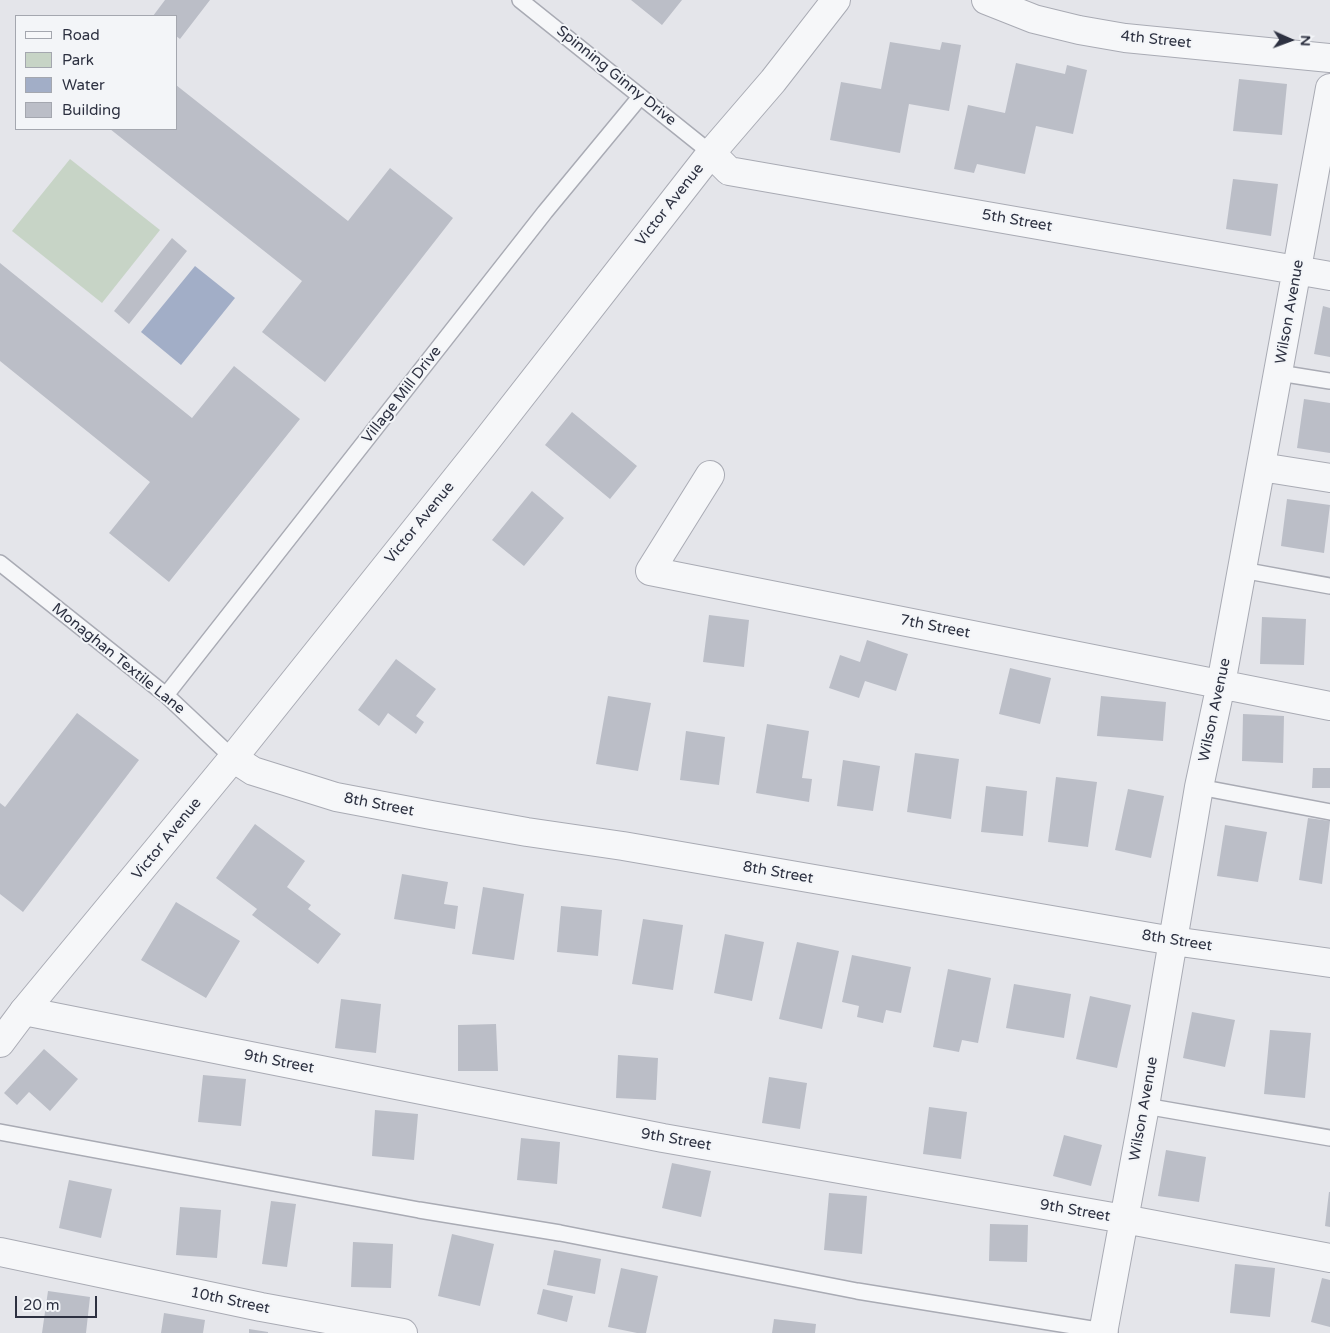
<!DOCTYPE html>
<html>
<head>
<meta charset="utf-8">
<style>
	body { margin:0 }
	#map { position:relative; width:1330px; height:1333px; overflow:hidden; background:#e4e5ea; font-family:"Varela Round",sans-serif }
	canvas { display:block }
	.legend { position:absolute; left:15px; top:15px; width:162px; height:115px; box-sizing:border-box; background:#f3f5f8; border:1px solid #a4a7af; margin:0; padding:6px 9px; list-style:none; font-size:15px; color:#2d3141 }
	.legend li { display:flex; align-items:center; gap:10px; height:25px }
	.legend b { width:25px; border:1px solid #a4a7af }
	.north { position:absolute; left:1265px; top:15px; width:50px; height:50px; -webkit-text-stroke:4px #f3f5f8; paint-order:stroke; rotate:92deg; font-size:14px; font-weight:700; line-height:20px; text-align:center; color:#2d3141 }
	.north::after { content:''; display:block; margin:auto; width:18px; height:22px; background:#2d3141; clip-path:polygon(50% 0,100% 100%,50% 72%,0 100%) }
	.scale { position:absolute; left:15px; top:1296px; width:82px; height:22px; box-sizing:border-box; border:2px solid #2d3141; border-top:0; padding-left:6px; font-size:15px; line-height:18px; white-space:nowrap; color:#2d3141; -webkit-text-stroke:4px #f3f5f8; paint-order:stroke }
</style>
</head>
<body>
<div id="map">
<canvas width="1330" height="1333"></canvas>
<ul class="legend">
<li><b style="height:6px;background:#f6f7f9"></b>Road</li>
<li><b style="height:14px;background:#c7d4c6"></b>Park</li>
<li><b style="height:14px;background:#a2aec7"></b>Water</li>
<li><b style="height:14px;background:#bbbec7"></b>Building</li>
</ul>
<div class="north">N</div>
<div class="scale">20 m</div>
</div>
<script>
const ctx = document.querySelector('canvas').getContext('2d');
ctx.lineJoin = 'round';
function fill(path, color) { ctx.fillStyle = color; ctx.fill(path, 'evenodd'); }
const poly = rows => new Path2D(rows.map(r => 'M' + r).join(''));
function stroke(path, color, width, dash) { ctx.strokeStyle = color; ctx.lineWidth = width; ctx.lineCap = dash ? 'butt' : 'round'; ctx.setLineDash(dash || []); ctx.stroke(path); }
function write(font, color, halo, rows, align = 'center') {
  ctx.font = font + ' "Varela Round",sans-serif'; ctx.lineWidth = 4; ctx.setLineDash([]); ctx.textBaseline = 'middle'; ctx.strokeStyle = halo; ctx.fillStyle = color; for (const [text, x, y, turn = 0] of rows) {
    ctx.save(); ctx.translate(x, y); ctx.rotate((+turn || 0) * Math.PI / 180); ctx.textAlign = isNaN(turn) ? turn : align; if (halo) ctx.strokeText(text, 0, 0); ctx.fillText(text, 0, 0); ctx.restore();
  }
}
fill(poly([
	[70,159,160,230,102,303,12,231]
]), '#c7d4c6');
fill(poly([
	[195,266,235,298,181,365,141,332]
]), '#a2aec7');
fill(poly([
	[165,0,210,0,180,39,176,36,176,16,153,16],
	[631,0,682,0,662,25],
	[890,42,940,50,942,42,961,45,949,111,909,104,900,153,830,140,841,82,881,89],
	[1016,63,1065,74,1067,65,1087,70,1073,134,1036,126,1025,174,977,164,974,173,954,169,968,105,1005,113],
	[1239,79,1287,84,1282,135,1233,131],
	[176,85,348,221,390,168,453,218,325,382,262,332,302,281,110,129,176,129],
	[1233,179,1278,184,1271,236,1226,229],
	[172,238,187,251,129,324,114,311],
	[0,263,192,418,234,366,300,419,169,582,109,533,150,482,0,361],
	[1323,306,1330,308,1330,357,1314,354],
	[1304,399,1330,403,1330,453,1297,448],
	[572,412,637,466,610,499,545,445],
	[532,491,564,518,524,566,492,540],
	[1287,499,1330,505,1324,553,1281,546],
	[709,615,749,620,744,667,703,662],
	[1262,617,1306,619,1304,665,1260,664],
	[867,640,908,654,896,691,865,681,859,698,829,688,840,655,860,662],
	[396,659,436,689,416,716,424,722,416,734,388,713,379,726,358,710],
	[1010,668,1051,678,1040,724,999,714],
	[608,696,651,703,638,771,596,764],
	[1101,696,1166,702,1163,741,1097,736],
	[77,713,139,760,23,912,0,894,0,803,5,807],
	[1243,714,1284,716,1283,763,1242,761],
	[767,724,809,731,802,778,812,779,809,802,756,793],
	[686,731,725,737,719,785,680,780],
	[915,753,959,759,951,819,907,812],
	[843,760,880,766,873,811,837,806],
	[1313,768,1330,768,1330,788,1312,788],
	[1056,777,1097,782,1088,847,1048,842],
	[986,786,1027,791,1023,836,981,832],
	[1128,789,1164,796,1151,858,1115,850],
	[1308,818,1330,821,1322,884,1299,880],
	[255,824,305,861,287,887,311,905,308,909,341,934,318,964,252,915,257,909,216,878],
	[1225,825,1267,832,1258,882,1217,876],
	[402,874,448,882,444,904,458,906,455,929,394,919],
	[483,887,524,894,514,960,472,954],
	[176,902,240,941,206,998,141,960],
	[561,906,602,910,598,956,557,952],
	[643,919,683,925,673,990,632,984],
	[725,934,764,942,752,1001,714,993],
	[797,942,839,951,822,1029,779,1019],
	[852,955,911,967,901,1013,886,1010,883,1023,857,1017,859,1006,842,1002],
	[948,969,991,978,978,1043,962,1040,959,1052,933,1047],
	[1014,984,1071,994,1064,1038,1006,1028],
	[1090,996,1131,1005,1117,1068,1076,1059],
	[341,999,381,1004,376,1053,335,1048],
	[1192,1012,1235,1020,1225,1067,1183,1058],
	[496,1024,498,1071,458,1071,458,1025],
	[1270,1030,1311,1033,1305,1098,1264,1094],
	[44,1049,78,1079,50,1111,29,1092,17,1105,4,1093],
	[618,1055,658,1058,656,1100,616,1098],
	[203,1075,246,1079,241,1126,198,1122],
	[769,1077,807,1083,800,1129,762,1123],
	[929,1107,967,1112,961,1159,923,1154],
	[375,1110,418,1114,414,1160,372,1156],
	[1064,1135,1102,1145,1091,1186,1053,1176],
	[521,1138,560,1142,557,1184,517,1180],
	[1166,1150,1206,1157,1199,1202,1158,1196],
	[672,1163,711,1171,701,1217,662,1208],
	[69,1180,112,1189,101,1238,59,1228],
	[1329,1192,1330,1192,1330,1227,1325,1226],
	[829,1193,867,1196,862,1254,824,1250],
	[271,1201,296,1204,287,1267,262,1264],
	[180,1207,221,1210,217,1258,176,1255],
	[990,1224,1028,1225,1027,1262,989,1261],
	[452,1234,494,1244,480,1306,438,1296],
	[353,1242,393,1244,391,1288,351,1287],
	[554,1250,601,1259,595,1294,547,1285],
	[1235,1264,1275,1268,1270,1317,1230,1313],
	[621,1268,658,1276,646,1333,637,1333,608,1327],
	[1322,1278,1330,1280,1330,1327,1311,1322],
	[543,1289,573,1296,567,1322,537,1314],
	[48,1291,90,1297,86,1333,42,1333],
	[164,1313,205,1320,203,1333,161,1333],
	[774,1319,816,1324,815,1333,772,1333],
	[249,1329,268,1332,268,1333,249,1333]
]), '#bbbec7');
const service = poly([
	[520,0,711,153],
	[1279,373,1330,381],
	[0,563,166,695,233,758],
	[1242,570,1330,586],
	[166,695,545,212,640,97],
	[1199,787,1330,812],
	[1145,1106,1330,1138],
	[0,1132,419,1210,560,1233,857,1291,1110,1332]
]);
const minor = poly([
	[986,0,1034,19,1079,30,1125,38,1330,58],
	[711,153,729,171,1330,276],
	[1261,467,1330,478],
	[710,475,650,571,1330,706],
	[233,758,253,771,336,797,431,815,527,832,623,846,1173,941,1330,963],
	[24,1011,663,1138,1124,1219,1330,1258],
	[0,1252,261,1307,403,1333],
	[1103,1333,1145,1106,1199,787,1221,684,1330,88]
]);
const tertiary = poly([
	[0,1043,24,1011,233,758,483,445,711,153,773,81,836,0]
]);
stroke(service, '#a9abb4', 18);
stroke(minor, '#a9abb4', 30);
stroke(tertiary, '#a9abb4', 30);
stroke(service, '#f6f7f9', 15);
stroke(minor, '#f6f7f9', 28);
stroke(tertiary, '#f6f7f9', 28);
write('15px', '#2d3141', '#f3f5f8', [
	["4th Street",1156,40,6],
	["Spinning Ginny Drive",616,76,39],
	["Victor Avenue",670,205,-52],
	["5th Street",1017,221,10],
	["Wilson Avenue",1290,312,-80],
	["Village Mill Drive",402,395,-52],
	["Victor Avenue",420,523,-51],
	["7th Street",935,627,11],
	["Monaghan Textile Lane",118,659,39],
	["Wilson Avenue",1215,710,-78],
	["8th Street",379,805,11],
	["Victor Avenue",167,839,-51],
	["8th Street",778,873,10],
	["8th Street",1177,941,9],
	["9th Street",279,1062,11],
	["Wilson Avenue",1144,1109,-80],
	["9th Street",676,1140,10],
	["9th Street",1075,1211,10],
	["10th Street",230,1301,12]
]);
</script>
</body>
</html>
